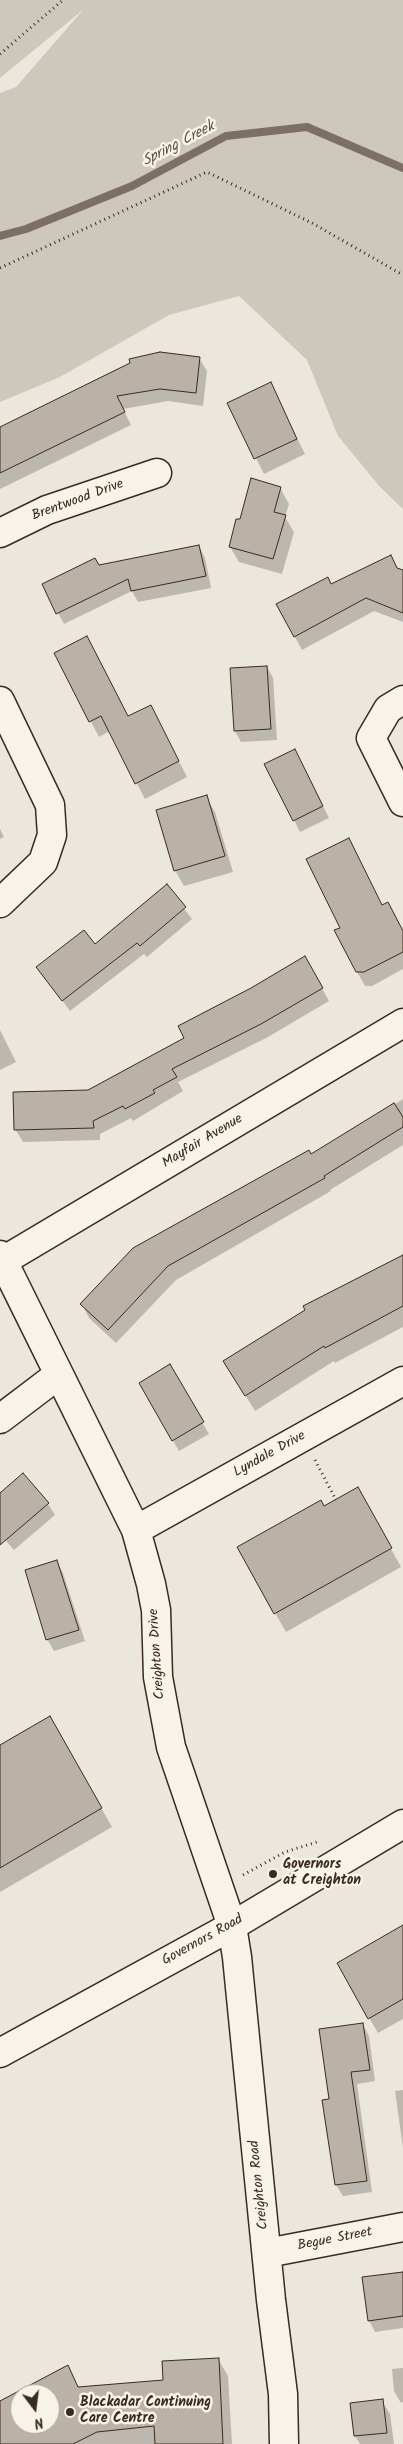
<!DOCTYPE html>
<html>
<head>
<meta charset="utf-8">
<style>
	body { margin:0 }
	#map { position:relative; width:403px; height:2444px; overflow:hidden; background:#ece7dc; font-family:Kalam,sans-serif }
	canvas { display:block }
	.north { position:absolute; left:10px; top:2384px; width:50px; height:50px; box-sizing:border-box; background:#f7f3e8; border:1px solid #aca397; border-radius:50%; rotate:165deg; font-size:14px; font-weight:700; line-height:20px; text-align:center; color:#3b2a1e }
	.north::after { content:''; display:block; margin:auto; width:18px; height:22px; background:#3b2a1e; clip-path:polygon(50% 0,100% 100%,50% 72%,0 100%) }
</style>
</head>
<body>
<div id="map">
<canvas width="403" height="2444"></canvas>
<div class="north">N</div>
</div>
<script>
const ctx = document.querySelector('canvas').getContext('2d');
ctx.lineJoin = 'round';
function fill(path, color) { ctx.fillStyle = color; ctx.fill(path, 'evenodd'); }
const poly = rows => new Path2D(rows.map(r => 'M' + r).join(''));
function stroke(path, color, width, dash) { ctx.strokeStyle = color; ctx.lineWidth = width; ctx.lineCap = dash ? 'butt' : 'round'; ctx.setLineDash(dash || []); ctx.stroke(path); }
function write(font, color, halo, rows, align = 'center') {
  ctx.font = font + ' Kalam,sans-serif'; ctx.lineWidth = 5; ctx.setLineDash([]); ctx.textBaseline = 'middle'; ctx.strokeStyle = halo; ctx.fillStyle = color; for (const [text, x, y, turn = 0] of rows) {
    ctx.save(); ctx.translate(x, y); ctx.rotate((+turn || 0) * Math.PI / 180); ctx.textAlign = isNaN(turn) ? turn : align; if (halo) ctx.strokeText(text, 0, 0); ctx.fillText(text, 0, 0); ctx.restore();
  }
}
fill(poly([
	[0,0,403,0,403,509,380,487,338,436,307,360,239,296,169,315,60,377,0,402,0,93,16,87,83,10,0,78]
]), '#cec8bc');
fill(poly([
	[199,358,207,371,203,406,168,401,123,409,131,425,0,489,0,428],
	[270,384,305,454,264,474,229,404],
	[280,488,289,504,285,517,294,532,282,574,239,562,230,547,241,521],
	[199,546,205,558,211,588,138,602,132,591,64,624,58,613,98,566],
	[390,557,398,569,403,571,403,622,374,611,302,650,295,637,331,585],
	[56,654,128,718,159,722,187,777,145,799,110,731,99,737],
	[267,667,273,678,277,740,241,742,235,731],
	[295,750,329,818,300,832,266,764],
	[206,797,215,812,233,872,184,886,175,870],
	[0,829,4,837,0,839],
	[167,886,192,919,147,957,144,954,70,1011,38,967,95,946],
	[383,907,403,932,403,969,372,986,365,986,357,972,341,928],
	[305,958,329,1001,268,1037,178,1082,183,1091,133,1121,131,1118,100,1134,100,1140,23,1142,15,1129,185,1038,252,989],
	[0,1030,16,1062,0,1070],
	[403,1099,403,1145,330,1190,331,1191,176,1280,116,1343,89,1318,82,1304,311,1156],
	[403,1257,403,1327,335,1363,334,1361,255,1411,234,1377],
	[169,1366,209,1434,179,1451,140,1383],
	[23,1475,48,1504,55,1515,14,1550,0,1534,0,1495],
	[368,1507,401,1567,286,1632,238,1548,324,1508],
	[57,1562,63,1573,85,1641,54,1651,47,1639],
	[50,1718,112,1827,0,1892,0,1747],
	[403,1927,403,2019,378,2033,338,1964],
	[363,2025,369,2036,375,2081,357,2084,372,2192,343,2196,336,2185,330,2100],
	[403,2090,403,2148,395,2091],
	[403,2274,403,2328,375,2332,369,2320],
	[218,2359,228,2376,232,2444,0,2444,0,2402,67,2367,79,2388,165,2381],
	[20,2394,50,2394,50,2424,20,2424],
	[403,2368,403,2402,401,2403,394,2391,392,2369],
	[382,2401,390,2414,394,2444,360,2444,355,2436,351,2405]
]), '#0003');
stroke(poly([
	[0,236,26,229,132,186,226,136,307,127,403,168]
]), '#7c7064', 8);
const building = poly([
	[160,352,200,357,196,393,160,389,117,396,125,412,0,473,0,427,130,363,129,359,160,352],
	[271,382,297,439,254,459,227,403,271,382],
	[251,478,281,487,274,512,286,515,273,559,229,547,236,519,240,519,251,478],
	[199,545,206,576,131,591,128,579,56,614,42,584,95,558,99,565,199,545],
	[391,555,397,568,403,570,403,613,366,598,294,637,276,604,328,577,331,584,391,555],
	[87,636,128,716,151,705,179,761,135,784,101,716,89,722,54,653,87,636],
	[267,666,271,729,234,731,230,668,267,666],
	[295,749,323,806,293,821,264,764,295,749],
	[207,795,225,856,174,871,156,810,207,795],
	[349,838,382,905,388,902,403,931,403,952,364,972,356,972,334,930,340,928,306,859,349,838],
	[167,884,186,907,140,946,137,943,62,1001,36,967,84,930,95,944,167,884],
	[305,956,323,988,261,1024,172,1069,177,1077,153,1090,155,1093,125,1109,123,1106,93,1121,94,1128,14,1130,13,1092,88,1090,184,1038,178,1026,251,988,305,956],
	[394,1103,403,1117,403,1127,324,1176,325,1178,168,1266,108,1330,80,1304,133,1248,309,1150,311,1154,394,1103],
	[403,1255,403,1306,325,1348,324,1346,245,1396,223,1361,305,1310,303,1306,403,1255],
	[170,1364,204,1422,172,1441,139,1383,170,1364],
	[23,1473,49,1503,0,1545,0,1493,23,1473],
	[358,1487,392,1548,274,1614,237,1547,321,1500,324,1506,358,1487],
	[57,1560,79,1630,46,1640,25,1570,57,1560],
	[50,1716,102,1808,0,1868,0,1745,50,1716],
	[403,1925,403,1999,368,2019,337,1963,403,1925],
	[363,2023,370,2070,351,2072,367,2181,335,2185,322,2100,329,2099,319,2029,363,2023],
	[403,2272,403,2316,368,2321,362,2277,403,2272],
	[219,2358,223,2444,155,2444,154,2426,97,2432,73,2444,0,2444,0,2401,68,2365,78,2387,163,2380,162,2361,219,2358],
	[20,2394,50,2394,50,2424,20,2424,20,2394],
	[383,2399,387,2433,354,2436,350,2403,383,2399]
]);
fill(building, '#bab2a7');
stroke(building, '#3b2a1e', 1);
const minor = poly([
	[0,533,47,510,157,473],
	[403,700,388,709,371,738,403,802],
	[0,701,50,805,52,835,43,862,0,903],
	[0,1255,136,1530,151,1584,156,1610,158,1677,171,1747,232,1926,237,1957,271,2300,283,2394,284,2444],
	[3,1261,403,1023],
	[0,1419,58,1375],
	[136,1530,403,1381],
	[267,2253,403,2227]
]);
const major = poly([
	[0,2053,232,1926,403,1824]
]);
stroke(minor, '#3b2a1e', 31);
stroke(major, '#3b2a1e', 31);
stroke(poly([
	[0,54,63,0],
	[0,268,207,172,312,223,403,275],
	[315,1460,336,1500],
	[243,1875,285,1852,317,1842]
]), '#3b2a1e', 3, [1, 4]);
stroke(minor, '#f7f3e8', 28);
stroke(major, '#f7f3e8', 28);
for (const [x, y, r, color] of [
	[273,1874,5,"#3b2a1e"],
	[70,2412,5,"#3b2a1e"]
]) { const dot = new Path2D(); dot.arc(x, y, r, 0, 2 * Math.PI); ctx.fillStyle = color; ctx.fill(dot); stroke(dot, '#f7f3e8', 2); }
write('14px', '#3b2a1e', '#f7f3e8', [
	["Brentwood Drive",78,501,-20],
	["Mayfair Avenue",203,1142,-31],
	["Lyndale Drive",270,1455,-29],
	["Creighton Drive",158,1654,-94],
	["Governors Road",203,1941,-29],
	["Creighton Road",260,2185,-96],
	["Begue Street",335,2240,-11]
]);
write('bold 14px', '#3b2a1e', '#f7f3e8', [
	["Governors",283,1866],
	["at Creighton",283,1882],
	["Blackadar Continuing",80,2404],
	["Care Centre",80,2420]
], 'left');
write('italic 15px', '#615347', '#f7f3e8', [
	["Spring Creek",179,145,-28]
]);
</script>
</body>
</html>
